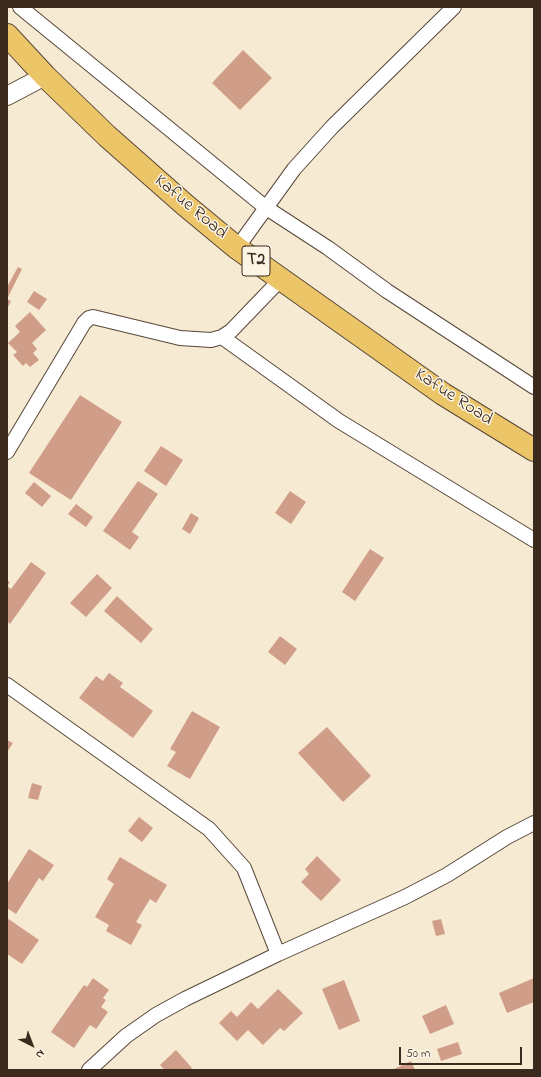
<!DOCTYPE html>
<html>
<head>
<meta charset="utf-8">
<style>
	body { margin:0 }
	#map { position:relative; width:541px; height:1077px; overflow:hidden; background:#f6ead2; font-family:"Indie Flower",sans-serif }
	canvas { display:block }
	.frame { position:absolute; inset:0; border:8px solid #3b2a1e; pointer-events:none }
	.north { position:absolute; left:12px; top:1025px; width:40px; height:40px; -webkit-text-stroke:3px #fcf5e5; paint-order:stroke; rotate:138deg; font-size:11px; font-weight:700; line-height:16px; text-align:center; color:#3b2a1e }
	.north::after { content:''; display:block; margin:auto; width:14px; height:18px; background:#3b2a1e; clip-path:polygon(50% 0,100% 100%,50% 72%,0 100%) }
	.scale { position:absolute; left:399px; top:1047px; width:123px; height:18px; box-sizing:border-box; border:2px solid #3b2a1e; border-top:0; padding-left:5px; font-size:12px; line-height:14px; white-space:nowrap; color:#3b2a1e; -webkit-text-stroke:3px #fcf5e5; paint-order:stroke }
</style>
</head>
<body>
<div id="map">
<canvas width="541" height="1077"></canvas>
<div class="frame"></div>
<div class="north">N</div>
<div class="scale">50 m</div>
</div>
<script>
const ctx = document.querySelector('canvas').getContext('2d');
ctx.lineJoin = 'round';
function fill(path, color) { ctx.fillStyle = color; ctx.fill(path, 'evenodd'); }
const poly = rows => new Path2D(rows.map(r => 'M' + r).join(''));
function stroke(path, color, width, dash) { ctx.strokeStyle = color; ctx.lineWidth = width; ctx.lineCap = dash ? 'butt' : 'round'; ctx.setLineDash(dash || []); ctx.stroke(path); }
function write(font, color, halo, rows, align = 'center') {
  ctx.font = font + ' "Indie Flower",sans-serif'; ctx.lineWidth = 3; ctx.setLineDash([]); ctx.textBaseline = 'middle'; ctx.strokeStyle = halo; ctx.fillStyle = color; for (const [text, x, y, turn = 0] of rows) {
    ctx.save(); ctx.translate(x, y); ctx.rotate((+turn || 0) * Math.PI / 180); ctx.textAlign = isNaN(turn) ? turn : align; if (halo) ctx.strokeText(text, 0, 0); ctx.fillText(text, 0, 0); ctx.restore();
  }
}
fill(poly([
	[243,50,272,78,240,110,212,83],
	[18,267,22,269,7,299,11,301,7,309,7,287],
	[34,291,47,299,39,310,27,302],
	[30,312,46,330,32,343,37,349,33,353,39,360,30,367,26,363,23,366,13,355,17,352,8,343,20,332,15,326],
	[80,395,122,422,71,500,29,473],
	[161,446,183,460,166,486,144,471],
	[138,481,158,494,132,532,139,537,130,550,103,531],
	[34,482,51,496,42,507,25,493],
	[290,491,306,502,291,524,275,513],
	[76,504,93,517,86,527,68,514],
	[191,513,199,518,190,534,182,529],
	[370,549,384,558,355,601,342,592],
	[31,562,46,573,10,624,7,621,7,581,10,582,7,586,11,589],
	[97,574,112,588,86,617,70,603],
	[117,596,153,629,141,643,104,611],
	[280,636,297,649,285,665,268,652],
	[109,673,123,683,120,687,153,711,133,738,79,698,96,676,103,681],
	[192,711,220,727,190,779,167,766,176,752,170,749],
	[327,727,371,776,343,802,298,753],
	[7,740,13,743,7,752],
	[32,783,42,786,38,800,28,798],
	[139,817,153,828,142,842,128,831],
	[29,849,54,865,43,881,39,878,16,914,7,908,7,884],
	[317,856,341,880,321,901,301,882,309,874,305,869],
	[120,857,167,885,156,903,150,899,136,922,142,925,131,945,106,931,109,925,95,917,114,884,107,879],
	[7,918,39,940,22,964,7,954],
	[441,919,445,934,436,936,432,921],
	[93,978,109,990,103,998,106,1000,101,1007,108,1012,96,1029,90,1025,74,1048,51,1032,84,985,87,987],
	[534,978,534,1002,507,1013,499,993],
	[344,980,360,1021,339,1030,322,989],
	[278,989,303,1013,284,1031,280,1028,263,1045,248,1030,237,1041,219,1023,231,1011,237,1017,251,1002,258,1009],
	[446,1005,454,1024,430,1034,422,1016],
	[458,1042,462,1054,441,1061,437,1049],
	[176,1050,192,1068,190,1070,165,1070,160,1065],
	[411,1061,415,1070,392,1070]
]), '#d09d89');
const minor = poly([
	[20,7,265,207,328,248,387,291,534,387],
	[237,248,294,169,332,127,454,7],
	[222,337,339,421,534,540],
	[7,452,84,323,89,318,93,317,180,338,211,340,222,337,231,331,281,279],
	[7,685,209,829,244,868,278,954],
	[89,1070,126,1036,156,1015,185,999,278,954,405,897,447,875,507,837,534,823]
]);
const tertiary = poly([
	[7,96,45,76]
]);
const trunk = poly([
	[7,35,45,76,107,136,184,204,237,248,443,394,534,450]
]);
stroke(minor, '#574739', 16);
stroke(tertiary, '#574739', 20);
stroke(trunk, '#574739', 24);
stroke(minor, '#fff', 14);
stroke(tertiary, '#fff', 18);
stroke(trunk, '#edc569', 22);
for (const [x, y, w] of [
	[256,261,28]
]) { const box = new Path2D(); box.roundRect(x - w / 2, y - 15, w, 30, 3); ctx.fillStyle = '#fcf5e5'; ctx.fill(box); stroke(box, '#3b2a1e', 1); }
write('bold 17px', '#3b2a1e', null, [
	["T2",256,261]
]);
write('18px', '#3b2a1e', '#fcf5e5', [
	["Kafue Road",190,208,40],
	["Kafue Road",453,398,33]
]);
</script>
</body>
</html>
